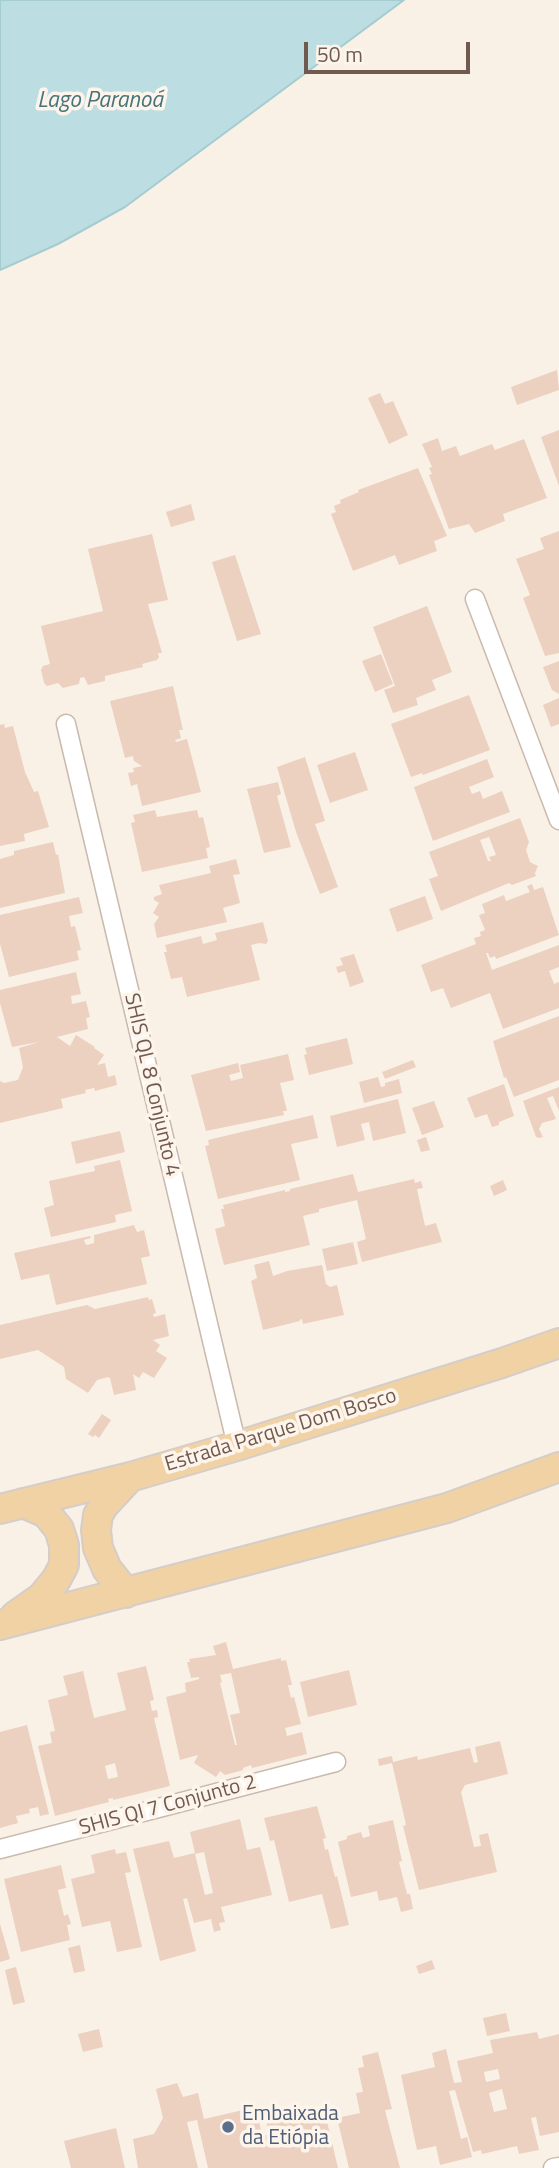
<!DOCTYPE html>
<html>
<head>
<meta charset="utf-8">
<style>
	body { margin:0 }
	#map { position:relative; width:559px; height:2168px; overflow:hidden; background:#faf1e6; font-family:"Titillium Web",sans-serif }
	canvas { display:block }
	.scale { position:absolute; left:304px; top:42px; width:166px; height:32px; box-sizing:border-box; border:4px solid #70594e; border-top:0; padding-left:9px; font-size:21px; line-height:24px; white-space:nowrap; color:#70594e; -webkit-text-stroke:5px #fdf5eb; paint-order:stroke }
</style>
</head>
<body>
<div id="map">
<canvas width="559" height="2168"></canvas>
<div class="scale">50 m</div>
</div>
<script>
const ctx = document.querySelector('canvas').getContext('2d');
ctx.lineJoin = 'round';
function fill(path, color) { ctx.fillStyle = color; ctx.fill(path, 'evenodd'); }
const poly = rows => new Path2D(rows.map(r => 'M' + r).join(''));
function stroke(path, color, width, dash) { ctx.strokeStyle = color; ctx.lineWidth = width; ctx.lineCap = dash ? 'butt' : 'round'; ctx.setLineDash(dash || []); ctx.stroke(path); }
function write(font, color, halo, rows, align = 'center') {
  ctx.font = font + ' "Titillium Web",sans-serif'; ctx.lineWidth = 7; ctx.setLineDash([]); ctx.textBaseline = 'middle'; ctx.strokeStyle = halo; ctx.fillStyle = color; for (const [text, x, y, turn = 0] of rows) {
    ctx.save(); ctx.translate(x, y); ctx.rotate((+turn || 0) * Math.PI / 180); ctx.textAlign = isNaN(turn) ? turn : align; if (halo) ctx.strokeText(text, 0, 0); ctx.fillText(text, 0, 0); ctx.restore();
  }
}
const water = poly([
	[0,0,404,0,125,207,58,244,0,270,0,0]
]);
fill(water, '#bcdde1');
stroke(water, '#a4ccd1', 2);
fill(poly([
	[557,370,559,390,517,405,511,387],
	[380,393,385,404,393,401,408,435,389,444,368,398],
	[559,430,559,486,541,437],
	[438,438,442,451,456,446,460,456,492,444,495,450,524,439,547,498,503,514,505,521,475,533,469,524,449,529,429,475,432,474,429,468,432,467,422,444],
	[418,468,447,536,434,541,437,551,399,565,395,555,353,571,331,514,336,512,334,506,341,503,340,500,359,492,358,490],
	[191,504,195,520,171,527,166,512],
	[559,531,559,653,545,656,523,598,530,595,516,559,544,549,540,538],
	[152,534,168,600,148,604,162,653,158,653,159,657,157,660,142,664,143,667,105,676,105,681,88,685,84,677,80,678,79,684,63,688,58,683,47,686,44,683,41,670,43,666,50,664,41,626,103,611,88,549],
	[235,555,261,634,237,641,212,562],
	[427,606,452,672,432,680,436,690,416,698,418,705,393,713,384,690,395,686,373,627],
	[381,654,393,684,375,692,362,661],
	[559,661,559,694,552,690,543,667],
	[173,686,183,730,179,730,181,738,175,740,176,742,187,739,201,792,142,806,137,784,131,786,128,773,134,772,133,768,142,766,134,761,133,756,125,758,110,701],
	[469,695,490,750,423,775,422,773,411,777,391,724],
	[559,698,559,724,551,727,543,705],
	[4,724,5,728,13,726,25,772,34,792,38,791,49,827,24,834,25,841,0,846,0,725],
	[355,752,368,790,330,803,317,765],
	[305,757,325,821,315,824,338,887,320,894,296,832,277,767],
	[487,759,494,777,469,787,472,794,480,791,483,799,502,791,510,812,433,841,414,787],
	[278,782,281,794,277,796,291,847,264,853,247,789],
	[155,810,157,817,197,810,199,818,203,817,210,847,206,848,208,858,142,872,131,823,135,822,133,815],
	[520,818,529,842,526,850,530,862,538,866,535,873,536,876,512,885,509,883,441,911,429,879,438,876,429,852],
	[489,837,496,855,489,857,491,861,488,861,480,840],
	[53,842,56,855,58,854,65,893,0,908,0,859,14,855,14,851],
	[236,859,240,874,233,875,240,903,223,908,227,922,157,938,154,924,159,917,153,913,159,903,154,900,154,897,162,894,159,885,211,873,209,866],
	[532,884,534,890,543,887,559,935,496,959,495,956,490,958,488,953,486,953,492,970,559,945,559,967,549,971,554,984,559,982,559,1008,503,1029,490,993,451,1008,443,988,431,992,421,965,476,944,474,938,481,936,480,932,485,930,479,915,485,913,482,904,504,895,506,901,530,892,527,886],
	[425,896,433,919,397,932,389,909],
	[79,897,83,913,69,916,71,927,75,926,81,950,77,951,79,960,9,977,0,944,0,915],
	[263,922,268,941,266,944,259,943,251,945,260,980,187,997,182,977,171,979,164,952,167,952,165,945,201,936,203,944,217,940,215,933],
	[354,954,364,982,350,987,345,971,338,973,336,967,343,965,340,958],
	[76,972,81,994,71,996,72,1004,86,1001,90,1017,86,1018,88,1029,57,1037,70,1046,76,1035,95,1047,94,1048,104,1055,97,1065,105,1063,108,1077,115,1075,117,1085,95,1091,94,1088,85,1090,86,1093,61,1099,63,1108,0,1123,0,1081,4,1083,18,1080,23,1067,19,1048,39,1042,12,1047,0,1003,0,990],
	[559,1016,559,1080,514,1097,506,1077,504,1078,493,1041],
	[347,1038,353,1064,309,1075,304,1055,307,1054,305,1048],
	[288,1054,294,1080,280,1083,287,1111,283,1111,284,1115,206,1131,191,1075,238,1063,240,1072,229,1075,231,1081,243,1078,240,1065],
	[413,1060,416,1067,385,1079,382,1072],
	[378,1077,381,1087,385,1086,385,1083,399,1079,402,1093,364,1103,359,1082],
	[504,1084,514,1116,499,1122,499,1125,492,1127,487,1114,475,1118,467,1098],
	[559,1087,559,1111,553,1096,547,1098,556,1119,542,1123,539,1129,543,1137,539,1138,536,1137,523,1101],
	[398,1099,406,1133,373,1141,369,1122,361,1124,365,1140,337,1147,330,1116],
	[434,1101,444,1127,422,1135,412,1108],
	[313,1115,318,1138,291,1144,300,1180,218,1199,205,1146,209,1145,208,1140],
	[120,1131,125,1152,76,1164,71,1142],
	[426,1137,430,1150,421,1152,417,1140],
	[120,1160,132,1211,115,1215,116,1222,51,1237,44,1208,54,1205,49,1181,95,1171,94,1166],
	[353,1174,358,1192,414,1179,415,1183,421,1181,423,1188,417,1189,425,1226,436,1223,442,1242,362,1262,357,1242,366,1239,357,1200,319,1209,319,1212,303,1216,310,1245,224,1265,215,1229,225,1226,221,1209,224,1209,223,1205,285,1190,285,1192,290,1191,290,1189],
	[503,1180,507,1190,494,1196,490,1186],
	[134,1225,137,1232,144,1230,150,1256,141,1258,147,1284,56,1305,49,1274,21,1280,14,1253,90,1236,91,1238,84,1240,85,1243,87,1245,94,1243,94,1235],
	[353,1242,358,1264,327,1271,322,1249],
	[269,1261,273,1276,287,1271,322,1265,326,1284,330,1287,337,1285,344,1315,303,1324,302,1319,299,1320,300,1321,263,1330,251,1281,257,1278,254,1265],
	[148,1297,149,1300,152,1299,156,1313,153,1314,154,1317,165,1314,169,1336,153,1340,160,1345,156,1351,167,1358,154,1378,143,1372,139,1378,133,1374,136,1390,114,1395,110,1378,108,1377,97,1380,88,1393,66,1379,64,1367,38,1350,0,1359,0,1325,87,1305,95,1309],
	[102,1414,111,1420,99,1438,95,1435,93,1437,88,1434],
	[226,1642,233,1669,281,1658,281,1661,286,1660,292,1685,288,1685,291,1698,294,1697,301,1724,285,1728,287,1736,302,1732,307,1754,252,1768,251,1765,243,1768,243,1770,225,1775,220,1771,216,1777,194,1763,198,1755,180,1760,166,1697,186,1692,185,1683,199,1679,199,1677,191,1678,187,1662,190,1662,189,1659,216,1655,213,1646],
	[231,1673,240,1713,230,1715,237,1745,235,1745,220,1683,222,1682,220,1675],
	[146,1666,154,1700,150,1701,152,1711,157,1710,158,1717,154,1718,170,1786,113,1800,113,1798,108,1799,109,1802,55,1816,38,1746,52,1743,50,1732,55,1731,48,1700,68,1695,63,1676,83,1671,94,1718,126,1710,117,1673],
	[115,1763,118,1777,108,1779,105,1766],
	[349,1670,357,1705,308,1717,300,1682],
	[27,1725,49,1814,40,1816,38,1807,29,1809,30,1813,16,1816,18,1823,0,1828,0,1732],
	[500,1741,508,1774,465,1785,461,1792,474,1847,481,1846,479,1835,488,1833,497,1872,419,1890,403,1826,406,1825,392,1763,379,1766,378,1759,392,1756,393,1762,417,1756,418,1760,470,1748,474,1763,478,1762,475,1747],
	[317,1806,326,1838,323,1839,325,1850,328,1849,335,1877,337,1876,349,1925,331,1929,322,1894,289,1902,274,1840,270,1841,264,1818],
	[240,1819,247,1850,260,1847,272,1895,221,1907,225,1922,219,1923,221,1930,214,1932,211,1919,194,1923,187,1898,183,1899,196,1951,160,1961,133,1849,169,1841,174,1858,195,1853,190,1832],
	[204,1852,213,1893,205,1895,195,1854],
	[393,1820,402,1861,399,1862,407,1894,410,1894,413,1909,401,1912,397,1897,379,1901,377,1891,351,1897,338,1842,347,1839,347,1836,361,1832,363,1838,370,1836,368,1826],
	[115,1849,116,1854,126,1852,131,1872,125,1873,142,1947,117,1952,110,1921,82,1927,71,1879,95,1873,91,1855],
	[61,1865,66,1888,58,1890,64,1916,68,1914,71,1924,67,1925,70,1940,21,1952,4,1879],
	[0,1924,10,1959,0,1962],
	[80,1945,85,1971,74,1973,68,1948],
	[432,1960,435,1969,419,1974,416,1966],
	[16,1967,25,2002,13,2005,5,1970],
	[506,2013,510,2031,487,2036,483,2018],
	[99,2029,103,2047,83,2052,78,2034],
	[537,2032,539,2039,559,2034,559,2132,540,2136,536,2117,531,2118,539,2150,519,2154,517,2146,482,2154,481,2150,473,2152,455,2090,449,2091,461,2139,467,2137,472,2157,440,2165,436,2146,417,2150,401,2075,435,2067,432,2053,446,2049,454,2083,462,2082,457,2061,493,2053,490,2040],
	[498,2069,500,2079,486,2082,484,2072],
	[502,2089,507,2109,494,2112,489,2093],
	[378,2052,392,2109,385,2110,400,2168,349,2168,337,2118,360,2113,356,2093,363,2092,358,2068,364,2067,362,2056],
	[177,2083,183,2097,198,2093,204,2119,256,2107,262,2136,269,2134,265,2115,289,2110,290,2116,324,2109,338,2168,208,2168,197,2120,187,2122,198,2168,138,2168,133,2139,154,2134,163,2118,156,2089],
	[116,2128,125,2168,71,2168,64,2141]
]), '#ecd0c0');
const minor = poly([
	[475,599,559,820],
	[66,724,237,1446],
	[0,1849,336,1762],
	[553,2168,559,2167]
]);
const primary = poly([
	[0,1509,130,1477,237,1446,502,1363,559,1343],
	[126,1593,107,1569,98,1548,96,1530,98,1515,104,1505,130,1477],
	[15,1616,42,1597,56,1580,64,1565,64,1545,59,1529,46,1513,23,1503],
	[0,1625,447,1508,559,1467]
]);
stroke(minor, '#cab9ad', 21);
stroke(primary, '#d4cdca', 32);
stroke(minor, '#fff', 18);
stroke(primary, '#f1d2a5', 28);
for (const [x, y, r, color] of [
	[228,2127,7,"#5c6f8a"]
]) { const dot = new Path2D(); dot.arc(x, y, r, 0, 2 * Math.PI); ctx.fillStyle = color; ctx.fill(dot); stroke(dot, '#fdf5eb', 2.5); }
write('21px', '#70594e', '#fdf5eb', [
	["SHIS QL 8 Conjunto 4",151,1085,77],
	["Estrada Parque Dom Bosco",281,1431,-17],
	["SHIS QI 7 Conjunto 2",168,1806,-15]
]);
write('21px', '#4e5e75', '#fdf5eb', [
	["Embaixada",242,2115],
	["da Etiópia",242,2139]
], 'left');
write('italic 23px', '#47737a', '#fdf5eb', [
	["Lago Paranoá",100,101]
]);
</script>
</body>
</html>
